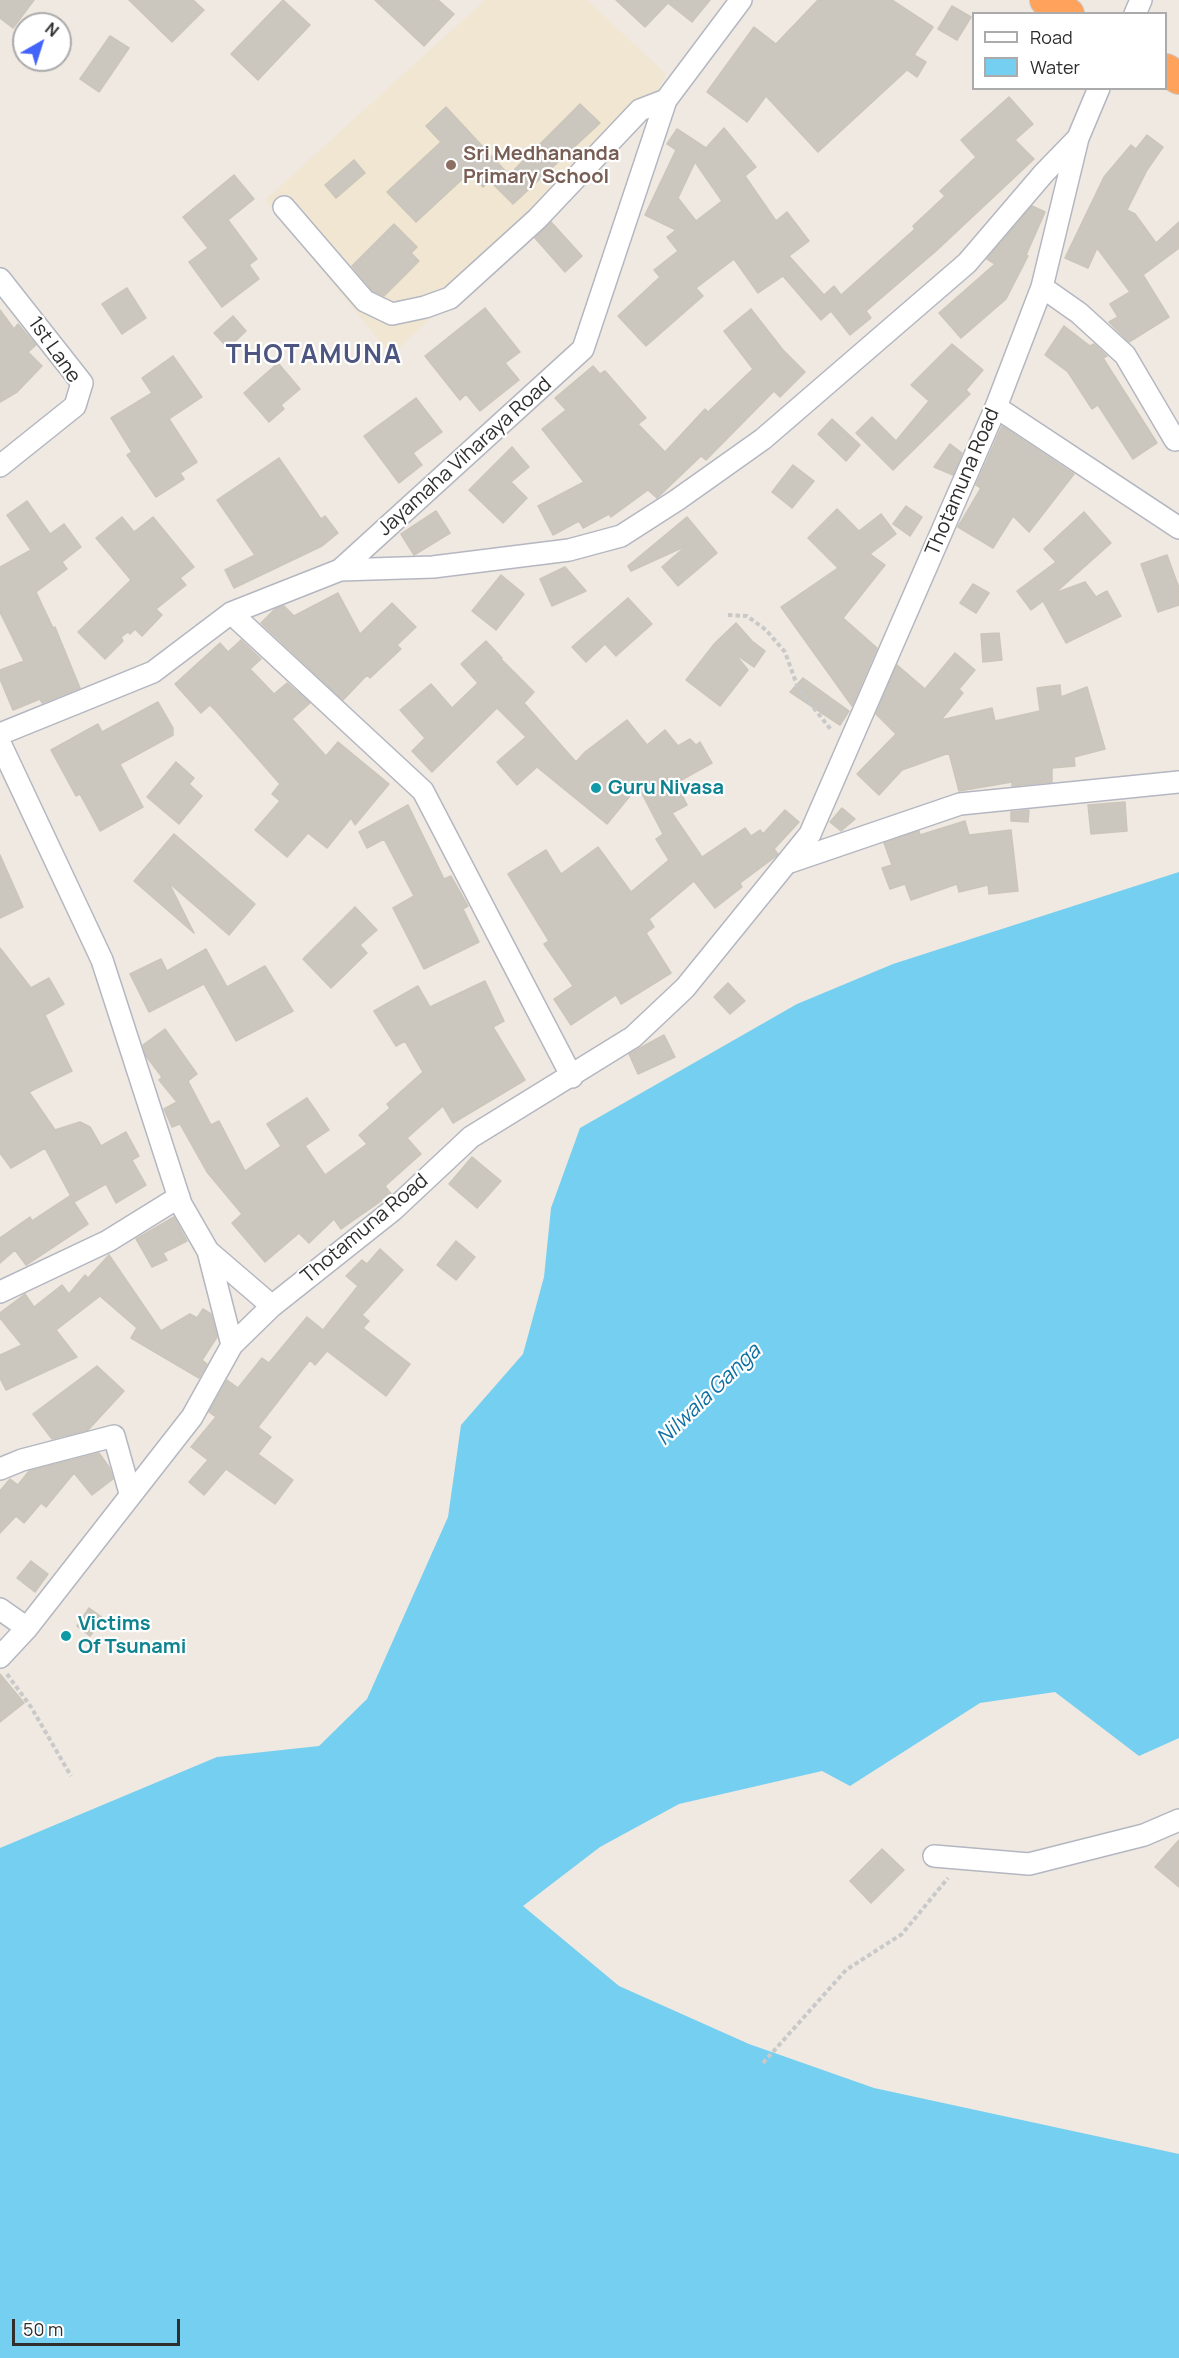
<!DOCTYPE html>
<html>
<head>
<meta charset="utf-8">
<style>
	body { margin:0 }
	#map { position:relative; width:1179px; height:2358px; overflow:hidden; background:#efe9e1; font-family:Manrope,sans-serif }
	canvas { display:block }
	.legend { position:absolute; left:972px; top:12px; width:195px; height:78px; box-sizing:border-box; background:#fff; border:2px solid #ababab; margin:0; padding:8px 10px; list-style:none; font-size:18px; color:#2e2e2e }
	.legend li { display:flex; align-items:center; gap:12px; height:30px }
	.legend b { width:30px; border:2px solid #ababab }
	.north { position:absolute; left:12px; top:12px; width:60px; height:60px; box-sizing:border-box; background:#fff; border:2px solid #ababab; border-radius:50%; rotate:39deg; font-size:16px; font-weight:700; line-height:24px; text-align:center; color:#2e2e2e }
	.north::after { content:''; display:block; margin:auto; width:21px; height:27px; background:#4264fb; clip-path:polygon(50% 0,100% 100%,50% 72%,0 100%) }
	.scale { position:absolute; left:12px; top:2319px; width:168px; height:27px; box-sizing:border-box; border:3px solid #2e2e2e; border-top:0; padding-left:8px; font-size:18px; line-height:21px; white-space:nowrap; color:#2e2e2e; -webkit-text-stroke:4px #fff; paint-order:stroke }
</style>
</head>
<body>
<div id="map">
<canvas width="1179" height="2358"></canvas>
<ul class="legend">
<li><b style="height:8px;background:#fff"></b>Road</li>
<li><b style="height:16px;background:#75cff0"></b>Water</li>
</ul>
<div class="north">N</div>
<div class="scale">50 m</div>
</div>
<script>
const ctx = document.querySelector('canvas').getContext('2d');
ctx.lineJoin = 'round';
function fill(path, color) { ctx.fillStyle = color; ctx.fill(path, 'evenodd'); }
const poly = rows => new Path2D(rows.map(r => 'M' + r).join(''));
function stroke(path, color, width, dash) { ctx.strokeStyle = color; ctx.lineWidth = width; ctx.lineCap = dash ? 'butt' : 'round'; ctx.setLineDash(dash || []); ctx.stroke(path); }
function write(font, color, halo, rows, align = 'center') {
  ctx.font = font + ' Manrope,sans-serif'; ctx.lineWidth = 4.5; ctx.setLineDash([]); ctx.textBaseline = 'middle'; ctx.strokeStyle = halo; ctx.fillStyle = color; for (const [text, x, y, turn = 0] of rows) {
    ctx.save(); ctx.translate(x, y); ctx.rotate((+turn || 0) * Math.PI / 180); ctx.textAlign = isNaN(turn) ? turn : align; if (halo) ctx.strokeText(text, 0, 0); ctx.fillText(text, 0, 0); ctx.restore();
  }
}
fill(poly([
	[485,0,587,0,666,74,637,130,391,355,265,200]
]), '#f0e6d1');
fill(poly([
	[1179,872,1179,1738,1139,1756,1055,1692,980,1703,850,1786,822,1771,679,1804,600,1847,523,1906,619,1986,749,2044,874,2088,1179,2154,1179,2358,0,2358,0,1848,217,1757,319,1746,367,1699,448,1517,461,1425,523,1354,544,1277,551,1208,580,1128,797,1004,893,964]
]), '#75cff0');
const building = poly([
	[0,0,34,0,13,28,0,18,0,0],
	[129,0,193,0,204,10,172,42,129,0],
	[283,0,310,25,258,80,231,54,283,0],
	[375,0,438,0,454,14,424,46,375,0],
	[616,0,710,0,692,22,668,3,645,27,616,0],
	[818,0,892,0,933,27,914,55,926,62,917,77,907,70,818,152,766,96,747,122,707,92,754,27,776,44,818,0],
	[952,6,971,17,957,40,938,29,952,6],
	[110,36,129,48,99,92,80,79,110,36],
	[1009,97,1033,124,1015,140,1034,159,936,251,866,311,871,318,850,335,831,311,821,320,783,276,758,293,734,259,696,288,703,296,646,346,618,316,660,277,654,270,678,251,667,237,676,230,645,215,676,150,667,144,677,129,706,148,724,128,756,167,745,176,776,221,787,212,809,241,789,256,824,295,834,286,841,295,915,229,913,226,945,196,940,191,976,157,961,140,1009,97],
	[695,162,722,201,696,221,678,198,695,162],
	[580,104,600,123,513,204,490,181,483,187,470,172,416,222,387,192,441,142,426,126,446,107,509,175,580,104],
	[1147,135,1163,147,1147,170,1127,210,1135,214,1156,243,1179,222,1179,248,1143,275,1169,317,1129,342,1109,322,1118,317,1110,304,1130,292,1097,248,1088,268,1065,258,1104,177,1131,145,1136,149,1147,135],
	[354,160,365,173,336,198,325,185,354,160],
	[234,175,254,199,228,220,257,259,249,265,259,279,222,307,189,262,208,248,183,217,234,175],
	[1032,206,1045,212,1026,255,1028,256,1006,299,961,338,939,313,995,264,987,259,1032,206],
	[551,222,582,256,565,272,535,238,551,222],
	[394,224,417,247,411,253,419,261,384,296,373,291,352,266,394,224],
	[127,288,146,318,122,334,102,304,127,288],
	[485,308,520,352,505,363,519,380,480,411,466,394,460,400,425,356,485,308],
	[751,309,783,350,805,372,780,397,774,391,706,460,701,456,657,498,648,490,611,517,609,514,583,528,579,521,553,535,538,506,584,482,542,429,566,410,555,398,593,366,600,374,605,371,646,418,638,424,665,452,705,409,708,412,753,369,724,331,751,309],
	[0,310,14,329,18,324,36,345,28,352,42,366,17,392,0,402,0,310],
	[233,316,246,331,228,348,214,333,233,316],
	[1064,326,1090,346,1094,344,1107,356,1103,358,1157,443,1133,459,1098,405,1092,409,1068,372,1045,355,1064,326],
	[952,344,983,370,966,390,970,394,893,470,856,433,872,417,896,441,929,401,911,385,952,344],
	[173,356,202,397,169,419,197,462,180,473,184,479,156,497,127,455,132,452,111,418,152,393,142,378,173,356],
	[278,363,300,389,281,405,284,409,269,422,244,393,278,363],
	[416,398,442,432,413,453,422,465,399,483,364,436,416,398],
	[832,419,860,445,846,461,818,434,832,419],
	[1002,426,1074,474,1029,532,1013,516,993,548,958,527,981,488,976,485,1002,426],
	[950,444,962,453,953,475,934,467,950,444],
	[512,447,529,467,511,482,527,498,503,523,469,490,512,447],
	[279,458,321,519,325,516,338,533,322,546,234,588,225,570,255,555,217,500,279,458],
	[793,465,814,481,792,508,772,492,793,465],
	[27,501,50,534,64,524,81,547,62,562,67,569,36,592,53,628,55,627,80,688,42,703,40,699,13,710,0,679,0,670,24,661,0,612,0,567,31,550,7,515,27,501],
	[906,506,922,517,910,536,893,524,906,506],
	[837,509,859,531,881,514,896,534,870,554,885,565,843,618,877,648,852,706,781,607,838,568,808,538,837,509],
	[436,511,450,533,414,555,401,534,436,511],
	[1084,512,1111,543,1055,593,1085,582,1096,597,1107,591,1121,616,1066,643,1043,601,1031,610,1017,591,1056,562,1044,549,1084,512],
	[122,517,134,532,153,517,194,567,180,578,186,585,156,609,162,615,142,636,135,629,130,634,128,632,121,637,123,641,105,659,78,632,131,580,96,538,122,517],
	[687,517,717,553,678,586,662,567,686,546,631,571,628,566,687,517],
	[1167,555,1179,588,1179,605,1158,612,1141,564,1167,555],
	[565,567,586,591,552,606,540,579,565,567],
	[501,575,524,594,496,630,472,611,501,575],
	[973,584,989,593,976,613,960,603,973,584],
	[338,593,360,634,392,603,416,627,397,645,401,649,370,678,367,675,343,700,261,623,275,609,284,606,294,616,338,593],
	[628,598,652,624,616,656,605,644,586,662,572,647,628,598],
	[736,623,752,641,765,651,754,667,735,654,748,670,720,706,686,680,715,643,736,623],
	[999,633,1002,660,983,662,981,634,999,633],
	[241,640,261,659,250,669,274,694,287,683,310,703,292,719,326,756,338,742,389,784,355,825,351,818,327,848,308,833,287,857,255,830,280,801,272,794,280,784,217,712,219,710,217,712,210,705,201,713,175,684,220,643,228,652,241,640],
	[486,641,502,658,501,659,534,692,524,703,576,762,585,752,627,720,647,745,665,730,678,746,690,739,696,745,700,742,712,763,676,783,687,805,672,813,702,857,745,828,751,836,760,830,763,834,785,810,799,822,774,849,778,854,775,857,740,883,742,887,715,908,694,881,649,919,654,927,646,933,671,973,621,1004,616,995,571,1025,554,999,573,986,544,944,549,941,508,874,546,850,561,874,598,847,631,892,669,860,656,839,663,834,638,786,607,824,537,767,517,785,497,762,526,737,497,708,432,772,412,751,425,738,400,710,431,684,452,708,478,683,461,664,486,641],
	[955,653,975,670,959,689,963,693,941,720,992,708,995,721,1040,711,1037,688,1060,685,1061,697,1087,687,1105,749,1074,757,1075,766,1052,768,1052,782,1012,786,1012,782,959,791,949,753,902,770,879,795,857,774,896,734,876,714,897,665,925,689,955,653],
	[803,678,849,711,840,725,790,692,803,678],
	[158,702,173,728,173,735,120,764,143,807,100,831,80,794,76,796,51,750,98,724,102,732,158,702],
	[176,762,194,778,189,784,202,796,179,824,147,797,176,762],
	[1125,802,1127,831,1091,834,1088,805,1125,802],
	[408,805,444,879,451,876,468,906,463,909,479,942,424,969,393,908,414,896,384,839,367,848,359,832,408,805],
	[842,808,855,819,841,831,830,822,842,808],
	[1029,810,1028,822,1011,821,1011,812,1029,810],
	[965,821,969,835,1011,830,1018,891,989,894,988,885,959,892,957,884,911,900,905,884,890,889,882,868,892,865,884,843,919,831,920,835,965,821],
	[174,834,255,904,229,935,169,883,194,933,134,881,174,834],
	[0,855,23,907,0,918,0,855],
	[355,907,377,930,360,945,367,953,331,988,303,959,355,907],
	[0,948,31,988,49,978,64,1004,45,1015,72,1071,29,1092,55,1130,80,1122,90,1127,101,1146,126,1132,139,1156,132,1160,146,1185,116,1203,106,1184,74,1202,45,1148,11,1168,0,1153,0,948],
	[206,949,227,987,265,966,293,1011,236,1041,204,984,149,1012,130,974,161,959,167,971,206,949],
	[485,981,504,1021,493,1027,525,1080,453,1123,443,1106,407,1138,421,1154,385,1186,391,1194,341,1229,334,1219,309,1243,299,1233,265,1262,232,1223,242,1214,207,1172,180,1124,172,1127,164,1109,177,1102,159,1080,162,1077,146,1056,143,1045,165,1029,197,1074,188,1081,211,1125,219,1121,245,1171,281,1146,267,1124,307,1098,329,1130,305,1146,325,1175,367,1144,359,1135,390,1108,387,1104,423,1072,405,1041,396,1046,374,1011,418,986,430,1007,485,981],
	[728,983,745,1001,730,1014,714,997,728,983],
	[664,1035,675,1057,638,1074,629,1054,664,1035],
	[472,1157,501,1181,477,1208,449,1184,472,1157],
	[70,1196,88,1224,26,1265,15,1250,0,1263,0,1238,30,1217,32,1221,70,1196],
	[174,1217,187,1241,163,1253,167,1260,152,1267,136,1239,174,1217],
	[456,1241,475,1257,456,1280,437,1265,456,1241],
	[380,1249,403,1270,362,1315,369,1321,363,1328,410,1364,386,1396,327,1351,315,1365,310,1360,258,1427,271,1437,258,1454,293,1480,275,1504,226,1469,204,1495,189,1482,208,1460,191,1447,216,1417,209,1412,227,1380,238,1388,262,1358,269,1363,307,1317,323,1330,358,1286,346,1276,362,1260,367,1264,380,1249],
	[109,1255,161,1331,190,1314,197,1318,203,1309,211,1314,217,1337,202,1360,207,1364,199,1378,131,1338,137,1328,100,1296,56,1330,77,1357,6,1390,0,1378,0,1355,22,1345,0,1318,0,1313,25,1294,34,1307,62,1285,69,1294,85,1275,88,1278,109,1255],
	[97,1366,124,1391,88,1430,52,1439,33,1414,97,1366],
	[99,1453,109,1467,113,1479,92,1495,74,1473,46,1507,41,1503,24,1523,16,1516,0,1533,0,1491,10,1479,18,1485,29,1471,99,1453],
	[31,1561,48,1574,35,1592,17,1578,31,1561],
	[89,1608,103,1618,90,1636,77,1626,89,1608],
	[0,1674,24,1703,0,1722,0,1674],
	[1179,1840,1179,1887,1155,1867,1179,1840],
	[882,1849,904,1870,871,1903,850,1881,882,1849]
]);
fill(building, '#cbc7bf');
stroke(building, '#cbc5ba', 1.5);
const minor = poly([
	[1135,14,1141,0],
	[284,207,365,301,392,314,425,307,450,298,537,219,640,110,666,100],
	[0,279,82,383,75,406,0,466],
	[1042,287,1079,313,1125,355,1175,440],
	[996,407,1179,528],
	[340,570,433,567,569,550,621,536,677,500,763,439,967,263,1044,173,1077,139],
	[231,613,423,791,572,1077],
	[0,734,153,672,231,613,340,570,583,349,666,100,741,0],
	[0,743,102,960,181,1204,208,1251,232,1345],
	[790,862,960,804,1179,782],
	[208,1251,272,1306],
	[0,1292,108,1241,179,1197],
	[0,1469,22,1460,114,1436,130,1493],
	[0,1609,27,1628],
	[0,1657,27,1628,192,1417,232,1345,272,1306,393,1210,471,1137,633,1037,685,988,810,834,996,407,1042,287,1078,138,1099,88],
	[934,1856,1029,1864,1144,1835,1179,1820]
]);
const highway = poly([
	[1046,0,1068,14],
	[1166,70,1179,78]
]);
stroke(minor, '#b4b7c1', 24);
stroke(highway, '#c9c9c9', 34);
stroke(poly([
	[728,615,747,616,766,630,785,652,798,688,832,731],
	[7,1674,31,1707,71,1776],
	[763,2063,846,1970,902,1934,948,1878]
]), '#c9c9c9', 4, [4.5, 3]);
stroke(minor, '#fff', 21);
stroke(highway, '#ffa35c', 32);
for (const [x, y, r, color] of [
	[451,165,6,"#8d6e63"],
	[596,788,6,"#0f9aa8"],
	[66,1636,6,"#0f9aa8"]
]) { const dot = new Path2D(); dot.arc(x, y, r, 0, 2 * Math.PI); ctx.fillStyle = color; ctx.fill(dot); stroke(dot, '#fff', 2); }
write('bold 20px', '#785e54', '#fff', [
	["Sri Medhananda",463,154],
	["Primary School",463,177]
], 'left');
write('20px', '#2e2e2e', '#fff', [
	["1st Lane",54,350,55],
	["Jayamaha Viharaya Road",465,457,-42],
	["Thotamuna Road",963,482,-67],
	["Thotamuna Road",365,1229,-40]
]);
write('bold 20px', '#0d838f', '#fff', [
	["Guru Nivasa",608,788],
	["Victims",78,1624],
	["Of Tsunami",78,1647]
], 'left');
write('italic 21px', '#0d6fa3', '#fff', [
	["Nilwala Ganga",709,1395,-44]
]);
ctx.letterSpacing = '1.5px';
write('bold 26px', '#4d5680', '#fff', [
	["THOTAMUNA",314,356]
]);
ctx.letterSpacing = '0px';
</script>
</body>
</html>
